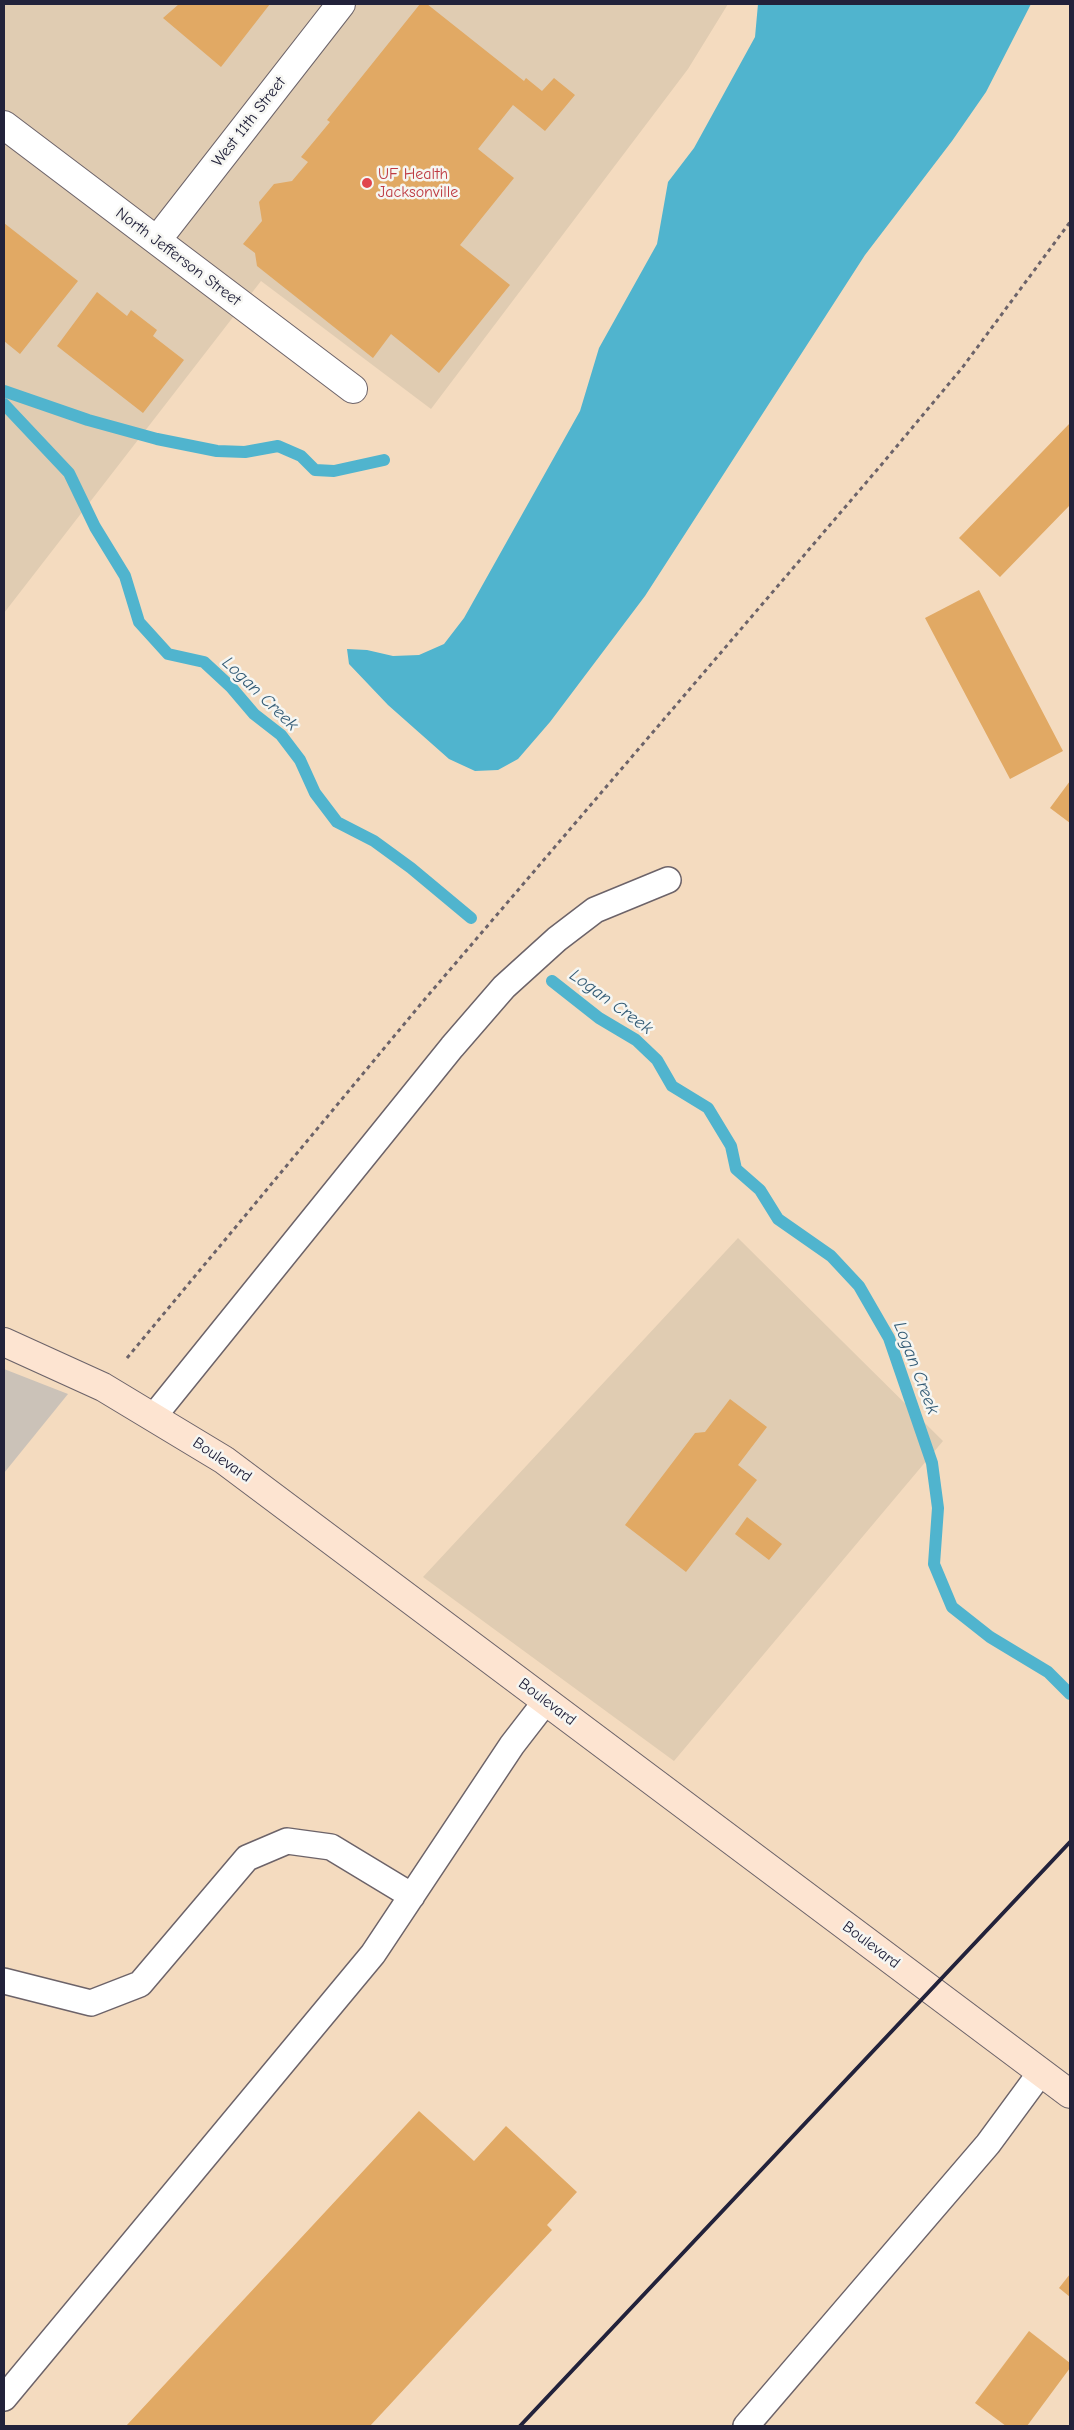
<!DOCTYPE html>
<html>
<head>
<meta charset="utf-8">
<style>
	body { margin:0 }
	#map { position:relative; width:1074px; height:2430px; overflow:hidden; background:#f4dbbf; font-family:"Comic Neue",sans-serif }
	canvas { display:block }
	.frame { position:absolute; inset:0; border:5px solid #22223b; pointer-events:none }
</style>
</head>
<body>
<div id="map">
<canvas width="1074" height="2430"></canvas>
<div class="frame"></div>
</div>
<script>
const ctx = document.querySelector('canvas').getContext('2d');
ctx.lineJoin = 'round';
function fill(path, color) { ctx.fillStyle = color; ctx.fill(path, 'evenodd'); }
const poly = rows => new Path2D(rows.map(r => 'M' + r).join(''));
function stroke(path, color, width, dash) { ctx.strokeStyle = color; ctx.lineWidth = width; ctx.lineCap = dash ? 'butt' : 'round'; ctx.setLineDash(dash || []); ctx.stroke(path); }
function write(font, color, halo, rows, align = 'center') {
  ctx.font = font + ' "Comic Neue",sans-serif'; ctx.lineWidth = 5; ctx.setLineDash([]); ctx.textBaseline = 'middle'; ctx.strokeStyle = halo; ctx.fillStyle = color; for (const [text, x, y, turn = 0] of rows) {
    ctx.save(); ctx.translate(x, y); ctx.rotate((+turn || 0) * Math.PI / 180); ctx.textAlign = isNaN(turn) ? turn : align; if (halo) ctx.strokeText(text, 0, 0); ctx.fillText(text, 0, 0); ctx.restore();
  }
}
fill(poly([
	[4,4,728,4,688,69,431,409,261,281,4,613],
	[738,1238,943,1441,674,1761,423,1577]
]), '#e0ccb2');
fill(poly([
	[4,1369,68,1394,4,1473]
]), '#cbc2b8');
fill(poly([
	[758,4,1031,4,986,92,952,141,865,255,645,596,550,722,518,759,498,770,475,771,449,759,388,705,349,664,347,649,367,650,393,656,419,655,444,644,464,618,580,411,599,348,657,244,668,182,694,148,755,37]
]), '#50b4ce');
stroke(poly([
	[4,391,88,420,157,439,217,451,245,452,278,446,301,456,315,470,334,471,384,460],
	[4,404,69,473,95,527,125,576,139,622,168,654,204,662,231,687,254,714,281,735,300,760,315,793,337,822,374,841,411,868,471,918],
	[552,981,599,1018,636,1040,657,1060,672,1086,708,1108,731,1146,736,1169,760,1190,778,1219,831,1256,859,1286,889,1338,932,1463,938,1508,934,1564,952,1607,990,1637,1048,1672,1070,1694]
]), '#50b4ce', 12);
fill(poly([
	[179,4,270,4,221,67,163,18],
	[420,4,427,4,524,81,526,78,542,91,554,78,575,95,545,131,513,105,478,149,514,178,460,245,510,285,439,373,391,334,373,358,257,266,255,253,243,244,262,221,259,202,274,184,292,181,308,162,301,157,330,122,327,120],
	[4,223,78,281,20,354,4,341],
	[97,292,127,316,131,310,157,330,153,336,184,360,143,413,57,346],
	[1070,423,1070,505,1000,577,959,538],
	[979,590,1063,751,1010,779,925,618],
	[1070,781,1070,823,1050,808],
	[730,1399,767,1427,738,1465,757,1480,686,1572,625,1525,695,1433,705,1432],
	[747,1517,782,1544,769,1560,735,1534],
	[419,2111,474,2161,506,2126,577,2192,547,2225,552,2230,370,2426,126,2426],
	[1070,2274,1070,2297,1059,2288],
	[1029,2331,1070,2363,1070,2368,1027,2426,1006,2426,975,2403]
]), '#e1a964');
const service = poly([
	[154,1416,452,1047,504,987,557,939,595,910,668,880],
	[4,1981,91,2003,140,1984,247,1858,287,1841,331,1847,412,1896],
	[4,2398,373,1954,512,1745,546,1701],
	[746,2426,988,2144,1041,2072]
]);
const minor = poly([
	[4,125,353,389],
	[157,240,341,4]
]);
const secondary = poly([
	[4,1342,103,1387,224,1460,1070,2094]
]);
stroke(service, '#6c6369', 28);
stroke(minor, '#6c6369', 30);
stroke(secondary, '#6c6369', 30);
stroke(poly([
	[127,1358,425,999,882,464,962,368,1070,222]
]), '#6c6369', 3, [4, 4]);
stroke(service, '#fff', 25);
stroke(minor, '#fff', 28);
stroke(secondary, '#fde4d1', 28);
stroke(poly([
	[520,2426,1070,1842]
]), '#22223b', 4);
for (const [x, y, r, color] of [
	[367,183,6,"#e0444e"]
]) { const dot = new Path2D(); dot.arc(x, y, r, 0, 2 * Math.PI); ctx.fillStyle = color; ctx.fill(dot); stroke(dot, '#f6f6f2', 2); }
write('16px', '#22223b', '#f6f6f2', [
	["West 11th Street",249,122,-52],
	["North Jefferson Street",178,257,37],
	["Boulevard",222,1460,34],
	["Boulevard",547,1702,37],
	["Boulevard",871,1945,37]
]);
write('16px', '#be3a42', '#f6f6f2', [
	["UF Health",378,174],
	["Jacksonville",378,192]
], 'left');
write('italic 18px', '#345c76', '#f6f6f2', [
	["Logan Creek",260,694,44],
	["Logan Creek",611,1002,36],
	["Logan Creek",916,1368,69]
]);
</script>
</body>
</html>
